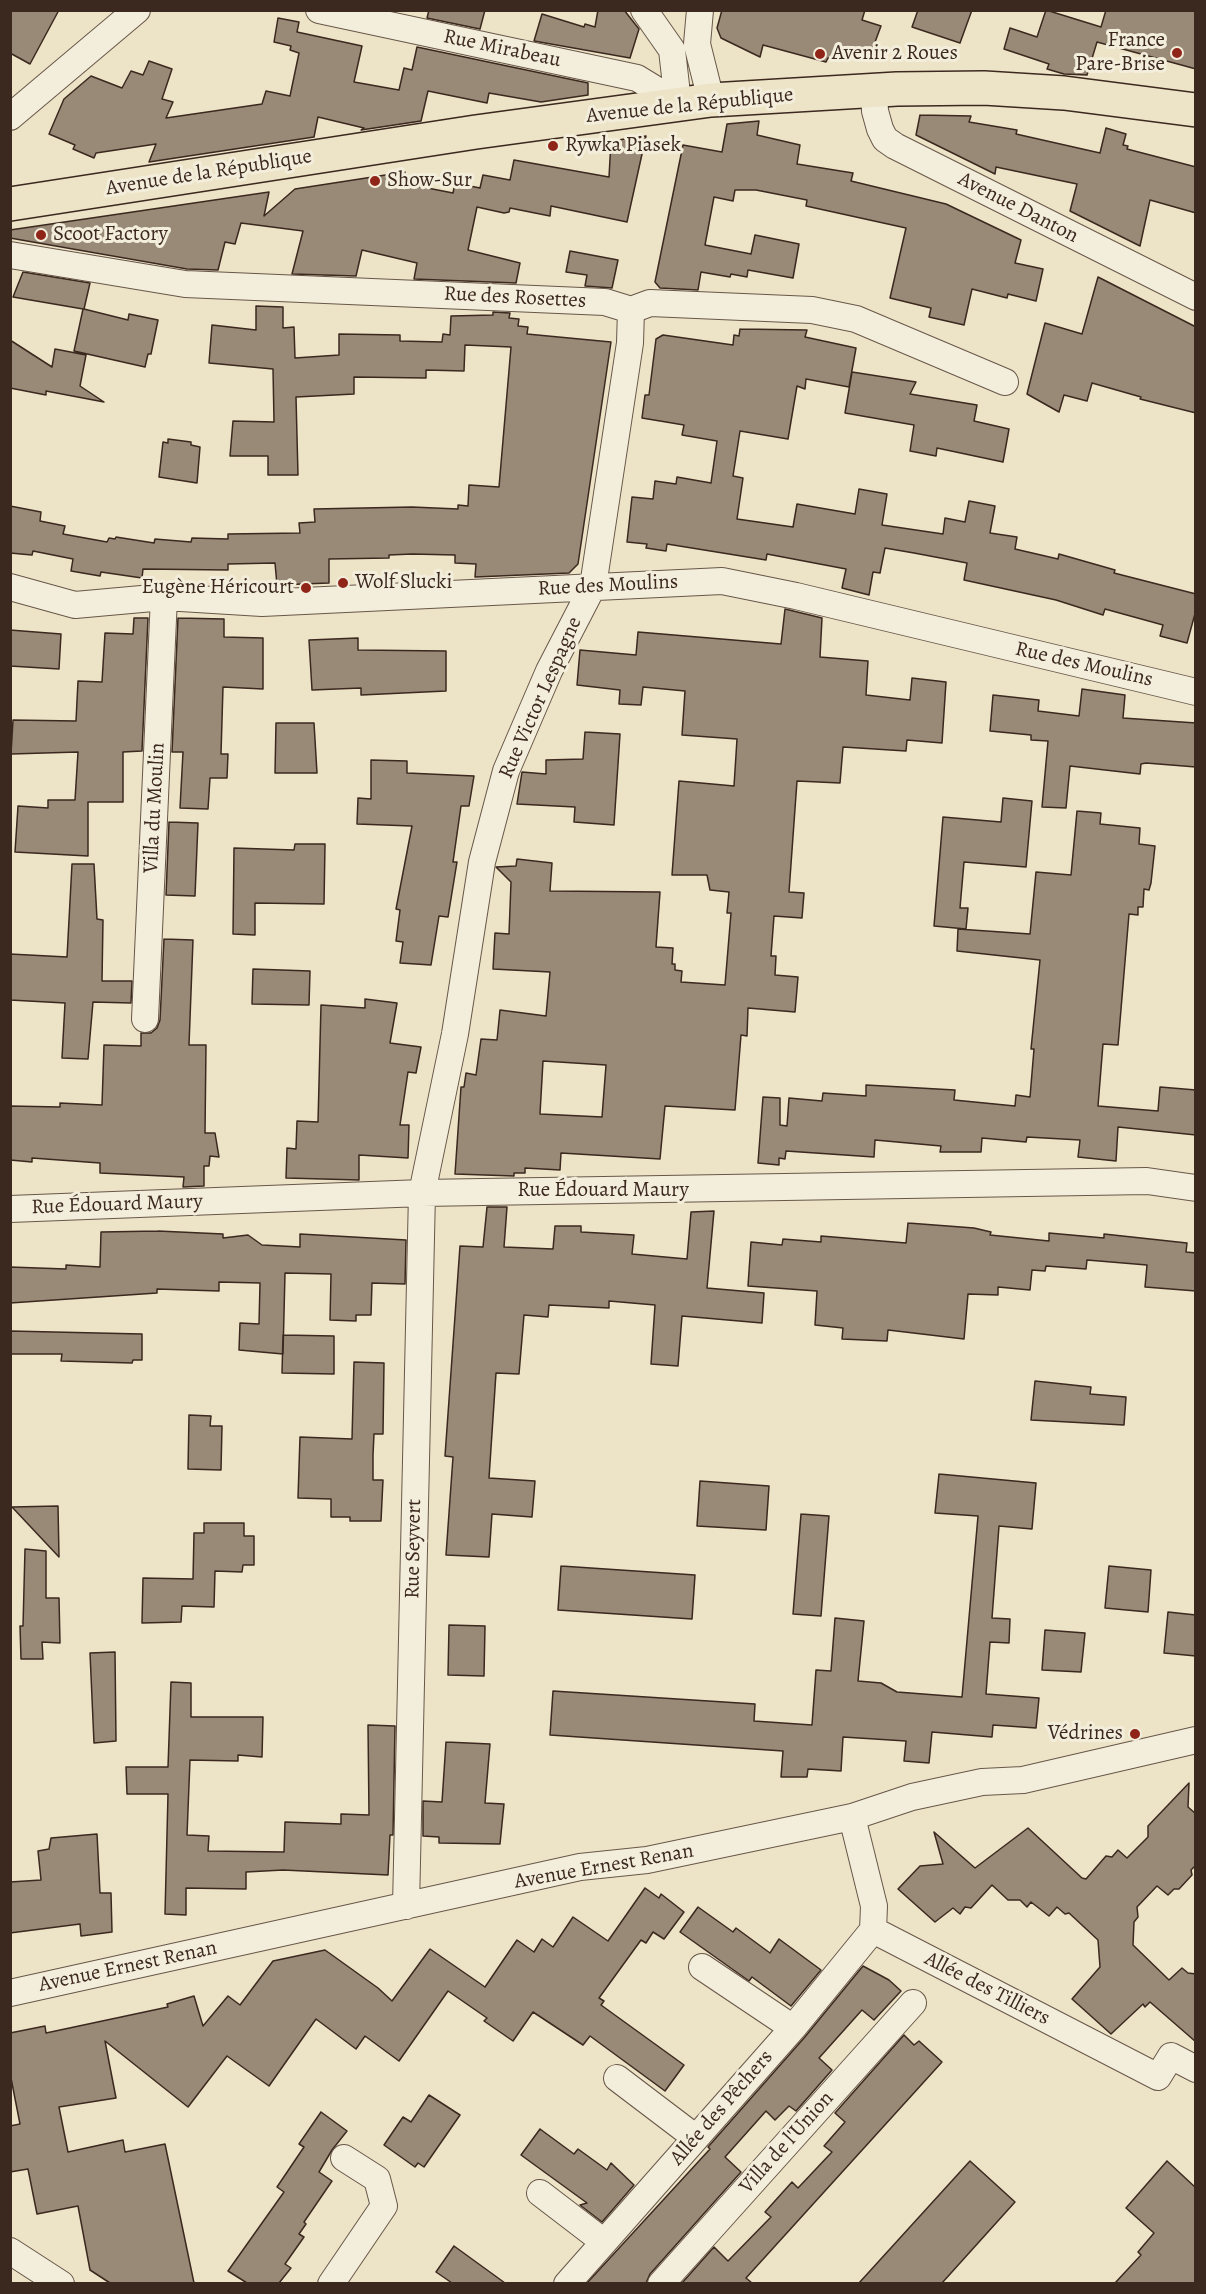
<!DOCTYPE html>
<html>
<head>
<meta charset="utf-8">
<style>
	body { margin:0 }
	#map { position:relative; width:1206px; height:2294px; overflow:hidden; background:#ede4c7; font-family:Alegreya,serif }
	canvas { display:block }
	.frame { position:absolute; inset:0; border:12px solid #3b281f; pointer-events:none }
</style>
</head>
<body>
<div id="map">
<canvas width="1206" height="2294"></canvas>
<div class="frame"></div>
</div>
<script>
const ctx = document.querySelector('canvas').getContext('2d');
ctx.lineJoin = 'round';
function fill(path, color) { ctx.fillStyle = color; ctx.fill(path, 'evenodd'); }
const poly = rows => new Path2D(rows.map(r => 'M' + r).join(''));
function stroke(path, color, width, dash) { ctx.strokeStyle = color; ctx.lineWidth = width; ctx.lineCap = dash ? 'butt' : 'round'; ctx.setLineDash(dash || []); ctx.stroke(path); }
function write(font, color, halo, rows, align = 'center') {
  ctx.font = font + ' Alegreya,serif'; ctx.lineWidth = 6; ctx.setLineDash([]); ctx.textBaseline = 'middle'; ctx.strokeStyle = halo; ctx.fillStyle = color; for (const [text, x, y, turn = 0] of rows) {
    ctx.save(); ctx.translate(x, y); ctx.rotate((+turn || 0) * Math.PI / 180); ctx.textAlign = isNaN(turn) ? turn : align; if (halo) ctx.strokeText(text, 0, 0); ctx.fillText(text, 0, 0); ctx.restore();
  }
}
const building = poly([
	[10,10,59,10,30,64,10,53,10,10],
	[429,10,485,10,480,29,427,18,429,10],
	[598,10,624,10,639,29,630,58,534,41,542,14,584,27,585,24,595,27,598,10],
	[722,10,865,10,862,20,881,26,871,53,839,55,837,61,828,58,826,62,763,45,760,57,721,38,717,28,722,10],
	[918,10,972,10,960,43,912,27,918,10],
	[1046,10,1101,27,1106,10,1196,10,1196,69,1097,42,1087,75,1064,74,1047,69,1049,64,1004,49,1010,28,1037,37,1046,10],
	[278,18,299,22,297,32,362,46,354,82,399,90,404,68,412,70,417,47,588,83,588,95,541,102,489,93,487,103,428,91,421,121,361,130,364,128,318,117,314,137,149,162,156,144,96,153,94,158,73,149,75,145,49,134,64,99,91,76,122,88,131,71,143,75,149,61,172,69,162,99,173,102,166,118,262,104,266,91,290,96,299,53,290,50,291,46,274,42,278,18],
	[920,115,971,116,969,122,1017,130,1016,134,1100,153,1106,128,1126,134,1123,145,1128,146,1127,149,1196,167,1196,213,1150,200,1140,246,1070,211,1077,184,996,167,995,174,916,135,920,115],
	[759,121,757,135,800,145,797,164,853,173,851,181,946,204,1021,240,1015,263,1043,269,1036,301,1008,294,1007,298,972,289,964,325,929,317,931,308,890,298,906,228,806,206,807,200,756,190,735,190,733,201,714,197,705,245,751,254,755,235,799,244,793,278,748,270,747,277,731,274,730,277,701,272,698,290,660,288,655,282,683,145,722,152,727,124,759,121],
	[646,136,627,222,551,206,550,216,510,208,509,212,504,213,477,207,468,250,520,263,516,283,414,279,417,263,362,250,356,276,292,274,303,231,241,223,235,244,225,242,218,270,187,269,10,238,10,230,269,192,264,216,295,189,405,172,402,183,453,193,455,183,480,188,483,175,510,180,514,160,609,177,611,141,646,136],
	[570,251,618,260,612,288,585,286,587,275,566,272,570,251],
	[23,272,90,283,84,309,128,320,129,314,158,320,151,354,148,354,145,367,74,351,83,309,13,297,23,272],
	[1098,277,1196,327,1196,413,1140,399,1141,397,1092,383,1087,401,1064,395,1059,412,1027,394,1045,323,1082,334,1098,277],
	[256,306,283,307,283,328,294,327,295,358,339,355,339,334,400,335,400,341,442,342,443,334,450,335,451,316,493,315,493,312,510,313,509,318,519,319,518,326,528,327,527,334,611,342,578,564,569,573,475,577,476,564,455,563,455,555,412,554,389,555,389,558,329,559,329,583,277,585,275,563,228,564,228,570,143,569,142,578,101,572,100,576,71,571,73,559,33,551,32,555,10,553,10,506,41,512,40,521,65,526,63,534,107,542,109,538,115,539,116,537,154,543,155,539,191,542,192,538,228,539,228,534,300,533,299,523,315,522,314,509,412,507,458,509,458,505,468,506,469,485,499,487,511,347,465,345,464,371,426,370,426,378,354,377,354,394,296,397,298,475,268,475,268,456,230,456,233,421,274,422,273,369,209,363,212,325,256,330,256,306],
	[740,329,807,330,805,337,856,348,849,387,806,379,805,389,797,386,788,439,740,431,733,476,743,478,737,519,793,527,797,504,855,514,859,489,887,494,882,525,943,534,945,518,965,522,969,501,995,506,990,533,1017,537,1015,549,1058,559,1059,554,1115,570,1114,573,1196,594,1196,610,1187,643,1160,636,1163,625,1105,609,1103,615,1056,600,964,580,967,563,914,553,885,548,880,573,873,572,869,595,842,588,846,569,767,554,766,560,667,544,666,551,646,548,647,544,627,542,632,497,653,499,655,481,676,484,677,477,711,483,717,441,682,435,684,425,642,418,645,395,649,395,656,339,663,335,733,345,734,335,739,336,740,329],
	[10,340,52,367,55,349,86,355,80,386,104,402,46,391,46,395,10,388,10,340],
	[852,372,916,382,910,394,977,405,974,421,1009,429,1003,462,937,448,936,456,910,451,914,425,845,413,852,372],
	[168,439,191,442,191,445,200,447,197,483,159,477,163,442,168,443,168,439],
	[785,609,822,618,820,657,868,661,866,695,910,700,912,678,946,682,942,743,907,740,906,751,843,747,840,783,797,781,789,892,804,893,802,918,774,916,771,956,776,956,775,975,798,977,795,1012,748,1008,747,1036,741,1035,735,1110,665,1106,660,1159,561,1153,560,1170,525,1168,525,1173,514,1173,514,1176,455,1174,461,1087,464,1087,466,1073,476,1075,481,1039,497,1040,500,1010,546,1016,550,972,493,969,495,933,509,934,511,882,496,867,516,866,517,859,552,863,550,891,660,892,656,947,673,948,672,964,675,964,675,970,682,971,681,982,725,985,731,913,727,913,729,892,710,890,707,875,672,875,679,781,734,786,737,739,682,735,685,691,643,687,641,705,619,704,620,690,577,685,580,650,636,655,638,632,781,644,785,609],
	[543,1061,606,1065,602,1117,540,1114,543,1061],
	[134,618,148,618,142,751,123,752,123,802,88,802,88,856,15,852,18,806,48,808,48,800,75,800,78,752,11,754,13,720,76,721,78,681,102,682,105,633,133,634,134,618],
	[178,618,224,619,224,637,263,638,263,689,223,687,221,754,228,754,227,778,210,778,208,809,180,808,183,752,172,752,178,618],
	[10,630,61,634,59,669,10,666,10,630],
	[358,638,358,650,446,651,446,691,361,695,361,688,312,690,309,640,358,638],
	[1082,689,1125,695,1123,718,1196,723,1196,767,1146,763,1141,764,1140,774,1070,766,1066,808,1042,807,1048,741,1031,740,1031,735,990,731,993,695,1039,700,1038,711,1079,716,1082,689],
	[276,723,314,723,317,773,275,773,276,723],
	[585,732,620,734,614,825,574,822,575,807,517,804,522,772,546,774,546,760,583,759,585,732],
	[371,760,407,761,407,773,474,776,469,806,461,806,453,862,457,862,448,917,439,916,431,965,400,963,403,942,396,941,400,910,396,909,412,826,357,824,358,798,371,799,371,760],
	[1003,798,1032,801,1026,867,964,862,960,908,968,908,966,929,934,926,943,817,1001,822,1003,798],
	[1077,811,1101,813,1100,824,1140,828,1139,844,1155,846,1151,883,1149,890,1144,889,1143,907,1138,907,1138,915,1129,914,1118,1045,1103,1044,1098,1106,1158,1111,1160,1087,1196,1090,1196,1135,1118,1127,1116,1161,1078,1157,1080,1140,1027,1137,1026,1142,982,1138,981,1152,940,1152,941,1146,875,1140,874,1157,786,1151,785,1159,779,1158,779,1165,758,1163,763,1097,780,1098,780,1125,787,1126,789,1098,822,1101,823,1093,866,1096,866,1085,955,1090,954,1100,1015,1106,1016,1095,1030,1097,1034,1049,1031,1049,1040,960,957,951,958,929,1030,934,1036,872,1071,875,1077,811],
	[169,822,198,823,195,896,166,895,169,822],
	[295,844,325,844,324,904,255,903,255,935,233,934,234,848,294,850,295,844],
	[72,864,94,864,97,919,103,920,102,981,132,981,131,1003,93,1002,88,1059,62,1058,65,1003,10,1000,10,954,67,957,72,864],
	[164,939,193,940,189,1045,206,1045,205,1133,215,1133,219,1157,210,1156,209,1166,204,1166,204,1186,183,1187,184,1177,100,1173,100,1163,32,1158,32,1162,10,1160,10,1106,60,1107,60,1103,102,1105,104,1045,141,1046,141,1033,151,1033,157,1028,160,1020,164,939],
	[253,969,310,971,309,1005,252,1004,253,969],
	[365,999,397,1003,390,1043,421,1047,416,1073,408,1072,400,1125,409,1125,408,1158,359,1155,359,1180,286,1178,287,1148,296,1149,297,1121,318,1122,321,1005,365,1008,365,999],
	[487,1207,507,1207,504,1247,553,1249,555,1226,581,1226,581,1232,634,1235,632,1254,687,1259,691,1212,714,1211,707,1288,764,1293,762,1323,682,1316,678,1366,651,1364,655,1305,609,1301,609,1308,549,1305,548,1317,524,1315,519,1374,496,1373,489,1478,535,1481,532,1517,492,1514,489,1557,446,1555,453,1457,445,1456,460,1246,483,1247,487,1207],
	[908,1223,974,1228,991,1232,990,1235,1049,1241,1049,1233,1104,1238,1104,1234,1187,1243,1186,1252,1196,1253,1196,1291,1145,1287,1147,1265,1087,1260,1086,1269,1046,1266,1045,1271,1032,1270,1030,1290,998,1287,998,1295,968,1294,964,1339,888,1330,887,1341,842,1339,843,1328,815,1325,817,1291,748,1286,751,1242,782,1245,783,1239,821,1242,821,1236,906,1243,908,1223],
	[158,1231,223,1234,223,1238,248,1235,262,1245,300,1247,300,1234,406,1240,405,1284,372,1283,371,1315,356,1315,356,1321,330,1320,331,1274,285,1273,283,1354,239,1350,240,1323,259,1324,260,1283,219,1282,219,1291,157,1289,157,1293,10,1303,10,1267,66,1269,66,1265,100,1267,101,1232,158,1231],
	[10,1331,142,1334,142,1360,133,1360,132,1363,61,1361,62,1354,10,1354,10,1331],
	[283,1335,334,1336,334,1374,282,1373,283,1335],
	[354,1362,384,1363,383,1434,374,1434,373,1455,373,1480,383,1480,381,1521,350,1521,350,1517,331,1517,331,1499,298,1498,300,1437,352,1439,354,1362],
	[1035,1381,1091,1387,1090,1394,1126,1397,1124,1425,1031,1420,1035,1381],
	[189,1415,211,1416,210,1426,222,1426,221,1470,188,1469,189,1415],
	[939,1474,1036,1483,1032,1529,999,1526,992,1618,1010,1619,1009,1643,990,1642,986,1694,1039,1698,1036,1728,993,1725,992,1737,932,1732,929,1763,904,1761,906,1741,843,1737,841,1771,808,1769,807,1777,781,1777,783,1751,550,1735,553,1691,755,1704,754,1721,812,1725,816,1670,831,1671,835,1618,864,1621,858,1681,881,1683,897,1692,962,1697,978,1516,935,1513,939,1474],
	[700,1481,769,1486,766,1530,697,1526,700,1481],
	[58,1506,59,1557,12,1507,58,1506],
	[801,1514,829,1516,821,1616,793,1614,801,1514],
	[204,1523,244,1523,244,1536,254,1536,254,1565,243,1565,242,1572,215,1571,214,1607,182,1606,181,1622,142,1623,143,1578,193,1579,194,1533,204,1533,204,1523],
	[25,1549,46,1551,46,1598,59,1598,60,1643,42,1642,43,1659,21,1659,20,1626,23,1626,25,1549],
	[561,1566,695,1575,692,1619,558,1610,561,1566],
	[1109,1566,1151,1570,1148,1612,1105,1608,1109,1566],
	[1168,1612,1196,1615,1196,1656,1164,1653,1168,1612],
	[449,1625,485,1626,484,1676,448,1675,449,1625],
	[1045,1630,1085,1633,1081,1672,1042,1670,1045,1630],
	[115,1652,116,1741,94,1743,90,1653,115,1652],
	[171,1682,191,1683,191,1717,263,1717,262,1757,238,1755,238,1761,190,1760,187,1835,209,1836,208,1851,284,1852,285,1822,341,1824,341,1814,369,1815,368,1725,395,1726,393,1835,390,1835,388,1875,283,1870,246,1872,246,1889,186,1888,186,1915,165,1914,168,1794,127,1794,126,1767,168,1767,171,1682],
	[446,1742,490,1744,485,1803,504,1804,500,1844,439,1843,439,1837,423,1836,423,1801,442,1802,446,1742],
	[1189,1783,1188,1807,1196,1814,1196,1865,1191,1870,1192,1875,1179,1889,1174,1889,1168,1895,1157,1886,1137,1907,1138,1917,1134,1922,1133,1945,1169,1980,1182,1968,1188,1973,1196,1974,1196,2042,1150,2002,1145,2007,1143,2004,1111,2034,1072,1999,1100,1967,1098,1940,1069,1913,1065,1914,1057,1907,1049,1916,1031,1902,1027,1907,1020,1900,1008,1900,992,1885,971,1908,965,1907,960,1914,953,1908,935,1922,898,1889,920,1866,943,1864,934,1832,975,1868,1028,1828,1082,1878,1086,1879,1106,1856,1112,1857,1118,1850,1127,1858,1148,1837,1148,1826,1189,1783],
	[97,1834,100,1893,111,1893,112,1932,81,1936,80,1924,10,1933,10,1882,41,1880,38,1851,49,1849,51,1838,97,1834],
	[645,1888,659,1898,661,1894,684,1912,664,1939,653,1932,646,1943,641,1940,599,1998,604,2001,601,2005,684,2065,665,2091,590,2036,583,2045,533,2012,513,2041,484,2021,487,2018,448,1991,399,2061,365,2036,356,2049,316,2019,269,2086,227,2056,188,2107,105,2041,116,2098,59,2107,68,2152,123,2140,125,2152,165,2144,194,2283,110,2283,90,2270,78,2206,37,2214,28,2169,10,2172,10,2126,20,2124,10,2073,10,2033,45,2026,46,2033,168,2007,167,2004,194,1996,203,2026,228,1996,240,2005,273,1961,325,1950,378,1988,392,2001,430,1949,485,1987,517,1940,534,1952,542,1939,553,1947,573,1917,608,1941,645,1888],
	[698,1907,733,1932,736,1928,770,1953,779,1939,821,1970,791,2006,752,1977,749,1981,680,1932,698,1907],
	[863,1966,889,1980,901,1991,874,2020,862,2010,819,2058,832,2070,796,2111,789,2106,775,2120,766,2111,725,2157,741,2172,650,2274,646,2283,587,2283,710,2149,708,2147,804,2038,863,1966],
	[904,2035,914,2045,919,2041,942,2062,746,2278,752,2283,682,2283,714,2247,728,2261,771,2217,765,2212,792,2182,798,2188,832,2152,824,2146,845,2122,835,2113,904,2035],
	[429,2095,460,2115,424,2167,418,2163,415,2167,384,2145,403,2117,411,2122,429,2095],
	[321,2112,347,2131,332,2150,319,2172,332,2181,304,2222,306,2224,299,2234,304,2237,285,2264,291,2268,279,2283,247,2283,228,2271,284,2192,277,2187,304,2147,299,2144,321,2112],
	[540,2129,574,2154,578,2149,607,2170,611,2163,634,2185,602,2222,580,2205,587,2203,521,2155,540,2129],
	[970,2161,1015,2202,942,2283,859,2283,970,2161],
	[1167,2161,1196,2188,1196,2283,1115,2283,1141,2255,1138,2252,1154,2233,1126,2208,1167,2161],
	[454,2246,505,2283,452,2283,436,2272,454,2246]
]);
fill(building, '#988a76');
stroke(building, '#3b281f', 1.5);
const minor = poly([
	[319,10,637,78,678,103],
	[644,10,672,50,678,103],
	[700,10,697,44,711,100],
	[874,92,875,111,880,129,885,139,895,146,1196,297],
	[10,117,137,10],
	[10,255,185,284,605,302,631,310,650,303,812,310,856,319,1005,382],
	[10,587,75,605,164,597,262,603,722,581,796,596,1196,692],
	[145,1019,164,597],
	[10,1209,422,1193,1147,1181,1196,1188],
	[852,1817,874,1906,873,1930],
	[406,1906,422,1193,455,1034,482,862,506,771,549,671,593,586,630,343,631,310],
	[873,1930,1158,2077,1171,2056,1196,2069],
	[702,1967,793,2028],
	[10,1993,580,1867,647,1860,852,1817,912,1797,982,1782,1023,1780,1196,1740],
	[617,2078,696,2138],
	[540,2193,604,2242],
	[10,2251,61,2284],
	[331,2284,384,2206,377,2179,344,2158],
	[567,2284,793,2028,873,1930],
	[661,2284,913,2003]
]);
const major = poly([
	[10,204,476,132,711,100,897,89,984,88,1064,93,1196,110]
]);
stroke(minor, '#685749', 28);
stroke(major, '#3b281f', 36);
stroke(minor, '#f3eddb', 26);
stroke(major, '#ede4c7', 33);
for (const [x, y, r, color] of [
	[1177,53,6,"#8f2418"],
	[820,54,6,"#8f2418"],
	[553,146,6,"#8f2418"],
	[375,181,6,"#8f2418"],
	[41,235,6,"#8f2418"],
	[343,583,6,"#8f2418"],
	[306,588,6,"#8f2418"],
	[1135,1734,6,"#8f2418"]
]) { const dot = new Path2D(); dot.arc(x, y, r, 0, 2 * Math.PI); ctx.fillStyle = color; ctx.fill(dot); stroke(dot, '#f3eddb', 2); }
write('21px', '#3b281f', '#f3eddb', [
	["France",1165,41,"right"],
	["Pare-Brise",1165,65,"right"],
	["Avenir 2 Roues",832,54],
	["Rywka Piasek",565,146],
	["Show-Sur",387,181],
	["Scoot Factory",53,235],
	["Wolf Slucki",355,583],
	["Eugène Héricourt",294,588,"right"],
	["Védrines",1123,1734,"right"]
], 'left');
write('21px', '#3b281f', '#f3eddb', [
	["Rue Mirabeau",502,49,12],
	["Avenue de la République",690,106,-6],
	["Avenue de la République",209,173,-9],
	["Avenue Danton",1018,208,27],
	["Rue des Rosettes",515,298,3],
	["Rue des Moulins",608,586,-3],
	["Rue des Moulins",1084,665,13],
	["Rue Victor Lespagne",541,698,-66],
	["Villa du Moulin",155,808,-87],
	["Rue Édouard Maury",603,1191],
	["Rue Édouard Maury",117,1205,-2],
	["Rue Seyvert",414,1549,-89],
	["Avenue Ernest Renan",604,1867,-10],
	["Avenue Ernest Renan",128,1967,-12],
	["Allée des Tilliers",987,1989,27],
	["Allée des Pêchers",722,2108,-49],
	["Villa de l'Union",787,2143,-48]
]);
</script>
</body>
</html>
